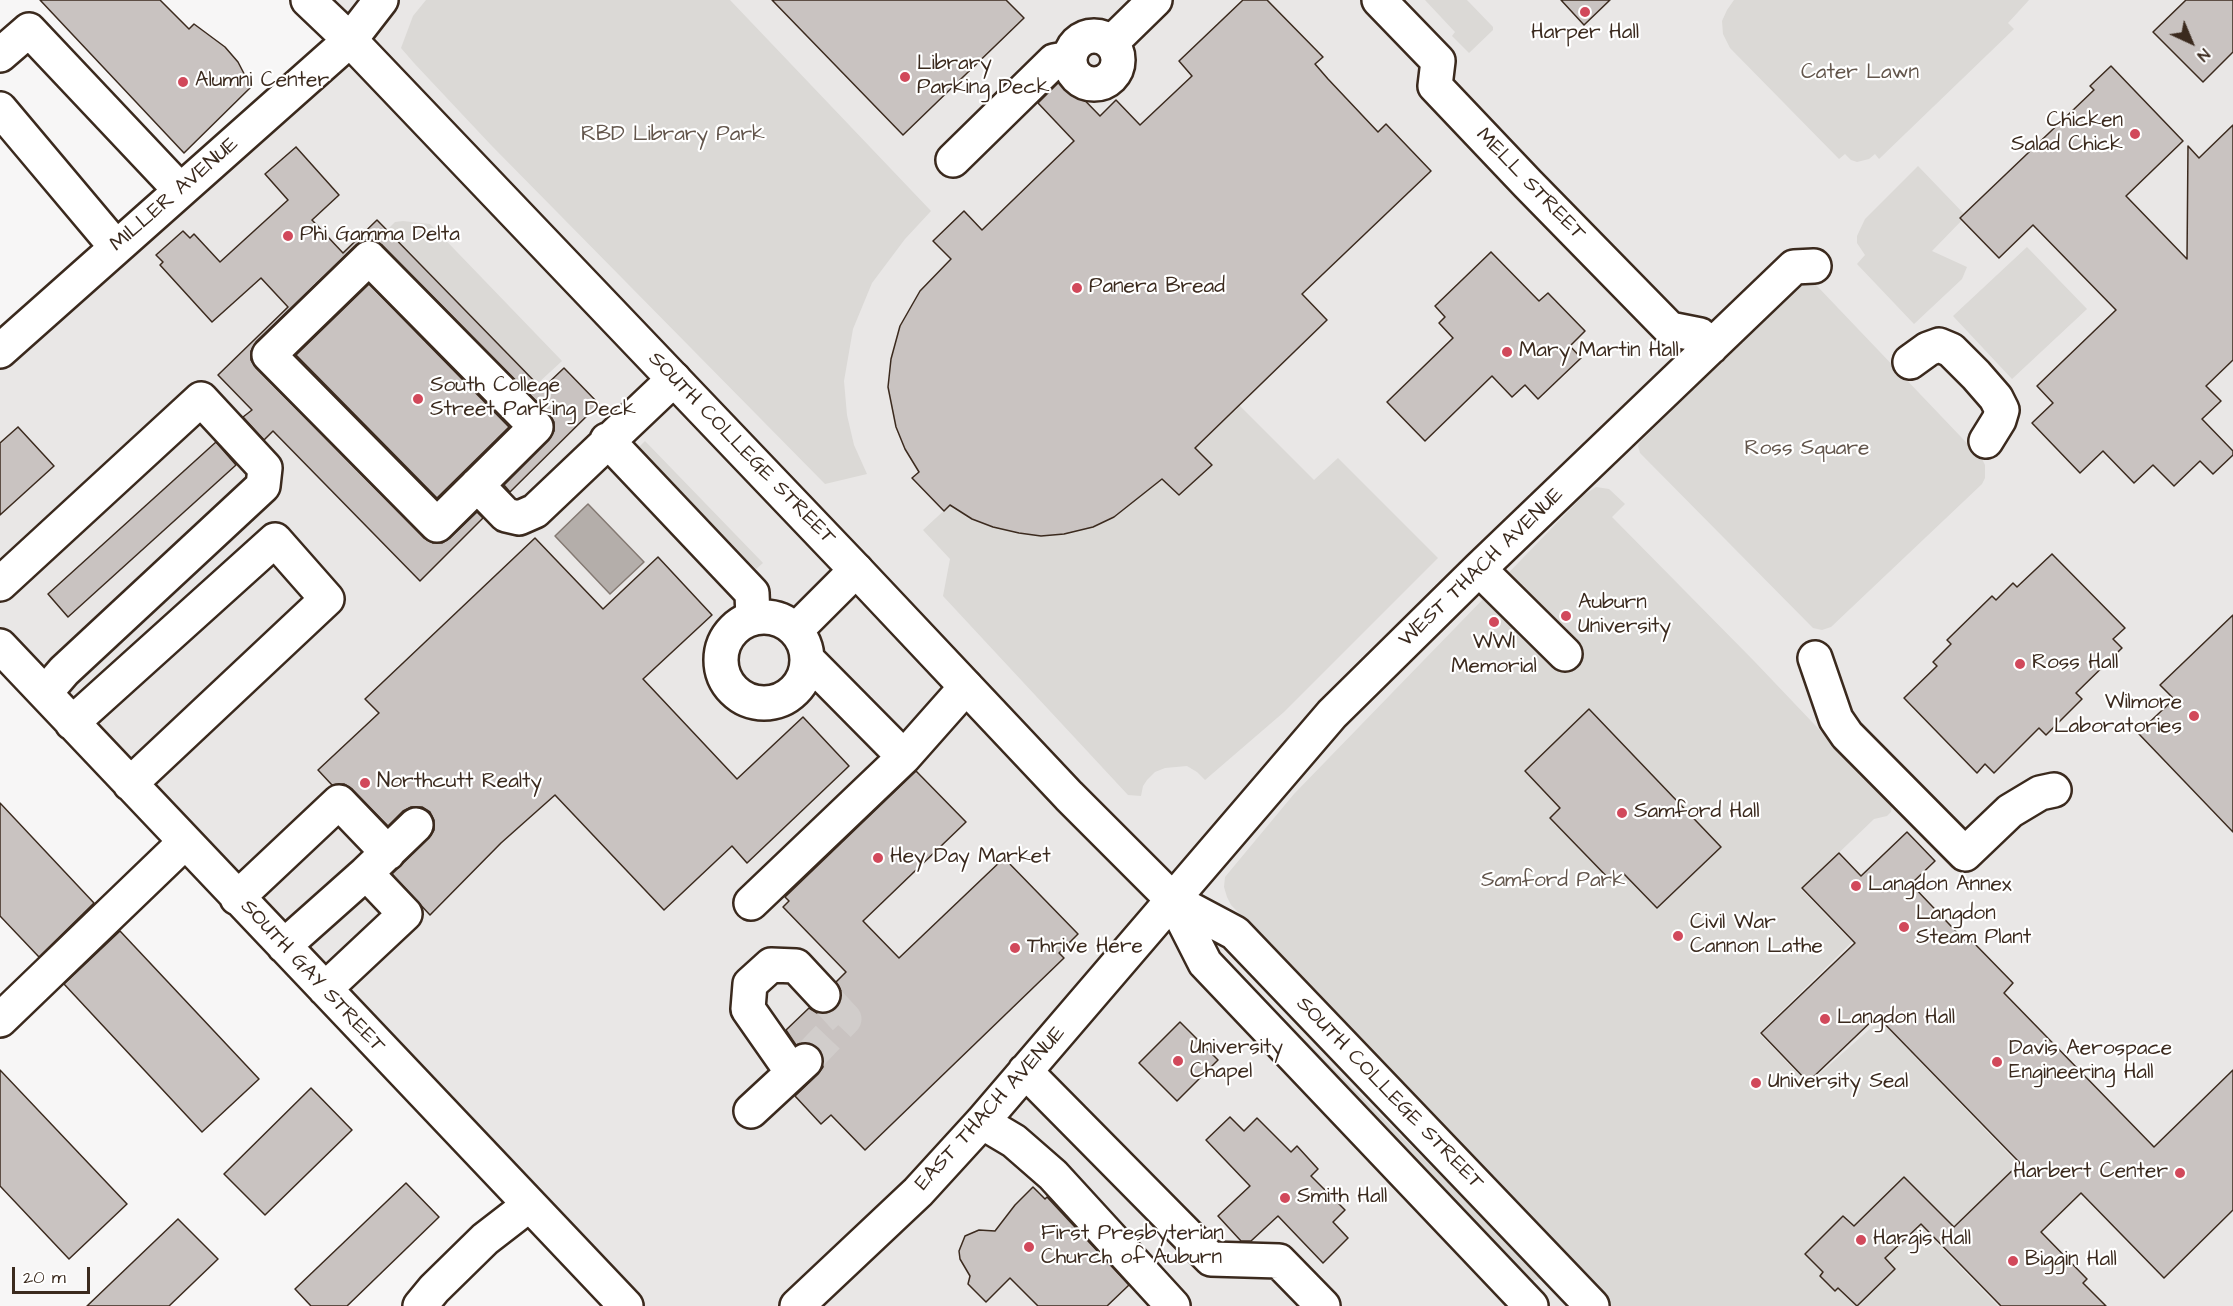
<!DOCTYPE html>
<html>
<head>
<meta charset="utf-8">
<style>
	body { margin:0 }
	#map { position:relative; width:2233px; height:1306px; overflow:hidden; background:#f7f6f6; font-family:"Architects Daughter",sans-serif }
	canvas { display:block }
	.north { position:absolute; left:2161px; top:12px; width:60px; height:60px; -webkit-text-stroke:4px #fff; paint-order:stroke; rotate:136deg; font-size:16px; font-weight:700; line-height:24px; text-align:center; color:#3b2a1e }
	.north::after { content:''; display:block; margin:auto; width:21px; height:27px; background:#3b2a1e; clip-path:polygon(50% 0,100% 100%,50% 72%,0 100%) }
	.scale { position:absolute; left:12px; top:1267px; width:78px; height:27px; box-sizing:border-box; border:3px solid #3b2a1e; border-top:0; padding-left:8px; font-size:18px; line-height:21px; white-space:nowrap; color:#3b2a1e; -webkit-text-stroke:4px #fff; paint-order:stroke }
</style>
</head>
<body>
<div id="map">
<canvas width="2233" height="1306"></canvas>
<div class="north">N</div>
<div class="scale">20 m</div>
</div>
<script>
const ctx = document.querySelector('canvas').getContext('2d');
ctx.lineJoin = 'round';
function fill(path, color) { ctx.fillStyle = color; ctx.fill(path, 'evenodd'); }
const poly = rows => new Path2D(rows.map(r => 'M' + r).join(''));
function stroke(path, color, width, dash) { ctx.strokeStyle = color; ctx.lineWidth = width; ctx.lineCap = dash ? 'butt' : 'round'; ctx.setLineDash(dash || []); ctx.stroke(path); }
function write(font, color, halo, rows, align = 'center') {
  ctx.font = font + ' "Architects Daughter",sans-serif'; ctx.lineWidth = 4.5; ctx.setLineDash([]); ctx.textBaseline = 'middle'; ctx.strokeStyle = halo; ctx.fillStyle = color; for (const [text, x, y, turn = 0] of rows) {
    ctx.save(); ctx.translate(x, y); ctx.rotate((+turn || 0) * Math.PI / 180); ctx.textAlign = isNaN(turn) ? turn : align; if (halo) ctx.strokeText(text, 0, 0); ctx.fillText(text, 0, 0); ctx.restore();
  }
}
fill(poly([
	[308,0,2233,0,2233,1306,626,1306,0,646,0,351,350,41]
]), '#e9e7e6');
fill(poly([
	[426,0,730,0,931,211,905,239,872,283,853,329,844,381,847,415,854,445,867,474,825,484,491,145,414,63,401,48,413,16],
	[1425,0,1467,0,1493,27,1493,30,1469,53,1452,36,1455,32],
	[1734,0,2029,0,2008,23,2014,29,1879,159,1875,154,1869,159,1857,162,1851,160,1845,154,1839,159,1730,48,1723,34,1722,21,1727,10],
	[1918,166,1966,216,1932,251,1967,267,1962,279,1914,324,1857,264,1865,255,1857,243,1857,236,1865,219],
	[403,221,430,224,562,361,537,384,387,230,395,222],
	[2027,247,2087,309,2012,379,1953,316],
	[1803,282,1813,282,1817,286,1982,459,1985,465,1985,478,1982,484,1831,627,1822,630,1813,628,1640,453,1638,446,1639,443],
	[1239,405,1314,480,1338,458,1438,558,1284,712,1205,780,1197,772,1187,766,1165,768,1155,772,1147,780,1143,786,1141,796,1128,795,943,596,950,559,923,530,950,505,972,519,993,527,1114,517,1162,479,1179,495,1212,465,1195,448],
	[645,441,763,563,756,569,639,447],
	[1596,487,1609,489,1625,504,1612,517,1754,661,1892,806,1891,812,1887,816,1874,819,1801,889,1852,942,1759,1033,1808,1084,1880,1020,2019,1165,1936,1242,1998,1306,1606,1306,1302,977,1231,905,1227,897,1224,887,1225,877,1294,794,1584,495],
	[1233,968,1543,1278,1529,1282,1229,972]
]), '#dbd9d6');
const water = poly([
	[588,504,644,562,610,594,555,536,588,504]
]);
fill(water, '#b4aeaa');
stroke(water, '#847972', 1.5);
const building = poly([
	[40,0,160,0,189,29,194,24,225,47,238,62,251,87,184,153,40,0],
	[772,0,1006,0,1024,18,903,135,772,0],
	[1243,0,1267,0,1323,57,1315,64,1328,79,1378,132,1386,124,1431,171,1302,294,1327,320,1195,448,1212,465,1179,495,1162,479,1114,517,1093,527,1064,534,1041,536,1019,533,993,527,972,519,950,505,944,511,912,478,919,472,905,449,896,427,888,387,891,359,900,326,920,291,951,259,933,241,964,211,982,230,1074,141,1038,103,1063,78,1100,116,1116,100,1140,125,1192,76,1179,61,1243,0],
	[1561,0,1610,0,1584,25,1561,0],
	[2186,0,2233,0,2233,52,2203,82,2153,32,2186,0],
	[2111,66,2183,141,2126,196,2187,259,2188,146,2199,158,2233,125,2233,360,2206,386,2221,401,2202,419,2233,451,2233,455,2213,474,2200,461,2174,486,2153,465,2134,483,2103,451,2080,473,2032,423,2053,403,2037,386,2116,310,2033,225,1999,258,1960,218,2094,90,2090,86,2111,66],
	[296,147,339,195,312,220,343,253,377,220,542,389,564,368,599,404,510,492,504,485,549,440,554,431,554,422,549,414,382,245,373,240,364,240,356,245,256,342,251,351,251,360,256,368,424,538,433,543,442,543,450,538,477,512,483,518,420,581,273,431,264,440,243,417,252,410,218,375,288,307,261,278,212,322,160,265,163,262,156,255,183,231,190,238,194,234,220,262,288,200,265,174,296,147],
	[1491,252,1539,301,1548,293,1585,331,1570,346,1581,358,1538,399,1525,385,1512,397,1492,376,1425,441,1387,402,1453,338,1439,323,1445,317,1435,306,1491,252],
	[369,284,509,427,437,498,296,355,369,284],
	[18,427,54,466,0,515,0,443,18,427],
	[216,442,236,465,68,617,48,594,216,442],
	[535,538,603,609,658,557,712,615,643,679,737,779,803,717,849,766,747,863,732,846,664,910,555,795,501,843,430,915,392,874,429,838,434,830,434,820,430,812,422,807,411,807,403,811,388,826,352,789,344,784,332,785,318,770,379,713,365,699,535,538],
	[2052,554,2125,628,2113,639,2122,648,2076,693,2082,699,2046,735,2039,728,1994,773,1985,764,1977,773,1904,698,1937,666,1933,662,1951,644,1947,640,1992,596,1996,600,2013,583,2017,587,2052,554],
	[2233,615,2233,832,2138,733,2174,699,2160,685,2233,615],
	[1589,709,1721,847,1657,908,1624,874,1614,884,1550,818,1560,808,1525,771,1589,709],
	[916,771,966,822,863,921,899,958,1004,858,1078,934,1059,953,1064,958,865,1150,831,1115,821,1124,795,1096,818,1074,823,1067,823,1057,819,1049,811,1043,801,1043,796,1045,786,1030,809,1008,817,1013,827,1013,836,1008,841,1000,841,991,836,982,846,972,783,907,789,901,785,897,916,771],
	[0,803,94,903,39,957,0,916,0,803],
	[1907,832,1935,861,1911,884,1968,944,1972,941,2013,983,2004,993,2154,1147,2233,1070,2233,1210,2164,1278,2081,1193,2041,1232,2087,1279,2083,1283,2106,1306,2001,1306,1921,1224,1885,1258,1895,1269,1857,1306,1838,1288,1835,1291,1820,1276,1823,1272,1805,1254,1843,1216,1854,1226,1904,1177,1954,1227,2020,1163,1877,1016,1808,1082,1761,1033,1855,943,1802,888,1839,853,1861,876,1907,832],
	[120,931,259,1079,202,1132,64,984,120,931],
	[1180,1022,1218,1060,1177,1101,1139,1063,1180,1022],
	[0,1070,127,1204,69,1259,0,1186,0,1070],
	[311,1088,352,1130,265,1215,224,1174,311,1088],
	[1230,1117,1244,1131,1257,1118,1291,1152,1297,1146,1318,1169,1311,1176,1345,1210,1333,1222,1348,1238,1323,1263,1278,1216,1251,1241,1241,1241,1218,1216,1250,1186,1206,1140,1230,1117],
	[406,1183,439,1217,347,1306,311,1306,295,1289,406,1183],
	[1033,1187,1045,1199,1047,1197,1129,1285,1107,1306,1038,1306,1010,1278,986,1302,968,1284,970,1276,960,1259,959,1251,965,1236,979,1230,995,1231,1015,1205,1033,1187],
	[178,1219,218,1259,169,1306,87,1306,178,1219]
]);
fill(building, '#c9c3c1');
stroke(building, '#3b2a1e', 1.5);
stroke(poly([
	[805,1061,845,1019,823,995]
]), '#d1cdcb', 33, [33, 16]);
const minor = poly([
	[1379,0,1438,61,1435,86,1528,184,1670,329,1700,335,1711,347],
	'1070 60a24 24 0 1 1 48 0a24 24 0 1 1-48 0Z',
	[1111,43,1155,0],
	[0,55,29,30,180,190],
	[0,109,116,247],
	[953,160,1054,61,1070,58],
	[369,258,536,427,437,525,269,355,369,258],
	[0,351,350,40,381,0],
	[1910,362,1928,349,1939,345,1951,350,1976,375,1996,398,2002,410,1999,420,1986,441],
	[607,440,752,593,753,618],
	[477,485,506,515,519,518,535,511,674,379],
	[1479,569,1565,654],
	[0,584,201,399,265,468,263,486,64,671,45,693],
	'721 660a43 43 0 1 1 86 0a43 43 0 1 1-86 0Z',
	[796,630,856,570],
	[0,646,626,1306],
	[1815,658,1836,719,1847,735,1965,854,2010,811,2040,793,2054,790],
	[808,660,904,757],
	[72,723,275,540,327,599,130,784],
	[237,898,339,802,388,853],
	[751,903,904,757,966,687],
	[284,946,366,873],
	[325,989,405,914,366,873,416,825],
	[0,1020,185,842],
	[1025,1071,1211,1259,1279,1261,1323,1306],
	[792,1072,748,1009,750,984,771,965,796,966,823,995],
	[751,1111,805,1061],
	[982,1122,1014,1141,1053,1175,1173,1306],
	[420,1306,434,1289,485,1239,529,1205],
	[797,1306,918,1192,982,1122,1332,714,1479,569,1794,267,1814,266]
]);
const major = poly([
	[308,0,350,40,856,570,1069,796,1173,900,1235,933,1592,1306],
	[1173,900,1205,963,1531,1306]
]);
stroke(minor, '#3b2a1e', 38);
stroke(major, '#3b2a1e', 38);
stroke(minor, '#fff', 33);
stroke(major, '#fff', 33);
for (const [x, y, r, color] of [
	[1585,12,6,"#d1495b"],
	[905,77,6,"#d1495b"],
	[183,82,6,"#d1495b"],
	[2135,134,6,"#d1495b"],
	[288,236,6,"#d1495b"],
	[1077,288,6,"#d1495b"],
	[1507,352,6,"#d1495b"],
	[418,399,6,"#d1495b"],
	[1566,616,6,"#d1495b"],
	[1494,622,6,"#d1495b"],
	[2020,664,6,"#d1495b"],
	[2194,716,6,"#d1495b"],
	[365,783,6,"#d1495b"],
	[1622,813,6,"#d1495b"],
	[878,858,6,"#d1495b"],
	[1856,886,6,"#d1495b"],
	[1904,927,6,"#d1495b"],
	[1678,936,6,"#d1495b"],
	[1015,948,6,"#d1495b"],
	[1825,1019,6,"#d1495b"],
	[1178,1061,6,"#d1495b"],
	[1997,1062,6,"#d1495b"],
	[1756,1083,6,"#d1495b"],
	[2180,1173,6,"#d1495b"],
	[1285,1198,6,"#d1495b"],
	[1861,1240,6,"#d1495b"],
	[1029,1247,6,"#d1495b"],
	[2013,1261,6,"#d1495b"]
]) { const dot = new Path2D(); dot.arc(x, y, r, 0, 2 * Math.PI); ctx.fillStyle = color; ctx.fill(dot); stroke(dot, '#fff', 2); }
write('21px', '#3b2a1e', '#fff', [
	["Harper Hall",1585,34,"center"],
	["Library",917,65],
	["Parking Deck",917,89],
	["Alumni Center",195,82],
	["Chicken",2123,122,"right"],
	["Salad Chick",2123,146,"right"],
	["Phi Gamma Delta",300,236],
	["Panera Bread",1089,288],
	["Mary Martin Hall",1519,352],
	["South College",430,387],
	["Street Parking Deck",430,411],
	["Auburn",1578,604],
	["University",1578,628],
	["WWI",1494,644,"center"],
	["Memorial",1494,668,"center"],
	["Ross Hall",2032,664],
	["Wilmore",2182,704,"right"],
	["Laboratories",2182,728,"right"],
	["Northcutt Realty",377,783],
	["Samford Hall",1634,813],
	["Hey Day Market",890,858],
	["Langdon Annex",1868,886],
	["Langdon",1916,915],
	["Steam Plant",1916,939],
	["Civil War",1690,924],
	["Cannon Lathe",1690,948],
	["Thrive Here",1027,948],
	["Langdon Hall",1837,1019],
	["University",1190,1049],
	["Chapel",1190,1073],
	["Davis Aerospace",2009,1050],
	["Engineering Hall",2009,1074],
	["University Seal",1768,1083],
	["Harbert Center",2168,1173,"right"],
	["Smith Hall",1297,1198],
	["First Presbyterian",1041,1235],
	["Church of Auburn",1041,1259],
	["Hargis Hall",1873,1240],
	["Biggin Hall",2025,1261]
], 'left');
write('21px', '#63564c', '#fff', [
	["Cater Lawn",1860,74],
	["RBD Library Park",673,136],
	["Ross Square",1807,450],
	["Samford Park",1553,882]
]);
write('21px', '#3b2a1e', '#fff', [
	["MELL STREET",1530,185,46],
	["MILLER AVENUE",175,195,-41],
	["SOUTH COLLEGE STREET",741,449,46],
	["WEST THACH AVENUE",1482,568,-44],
	["SOUTH GAY STREET",312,977,47],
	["SOUTH COLLEGE STREET",1389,1094,46],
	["EAST THACH AVENUE",991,1109,-48]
]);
</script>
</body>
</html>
